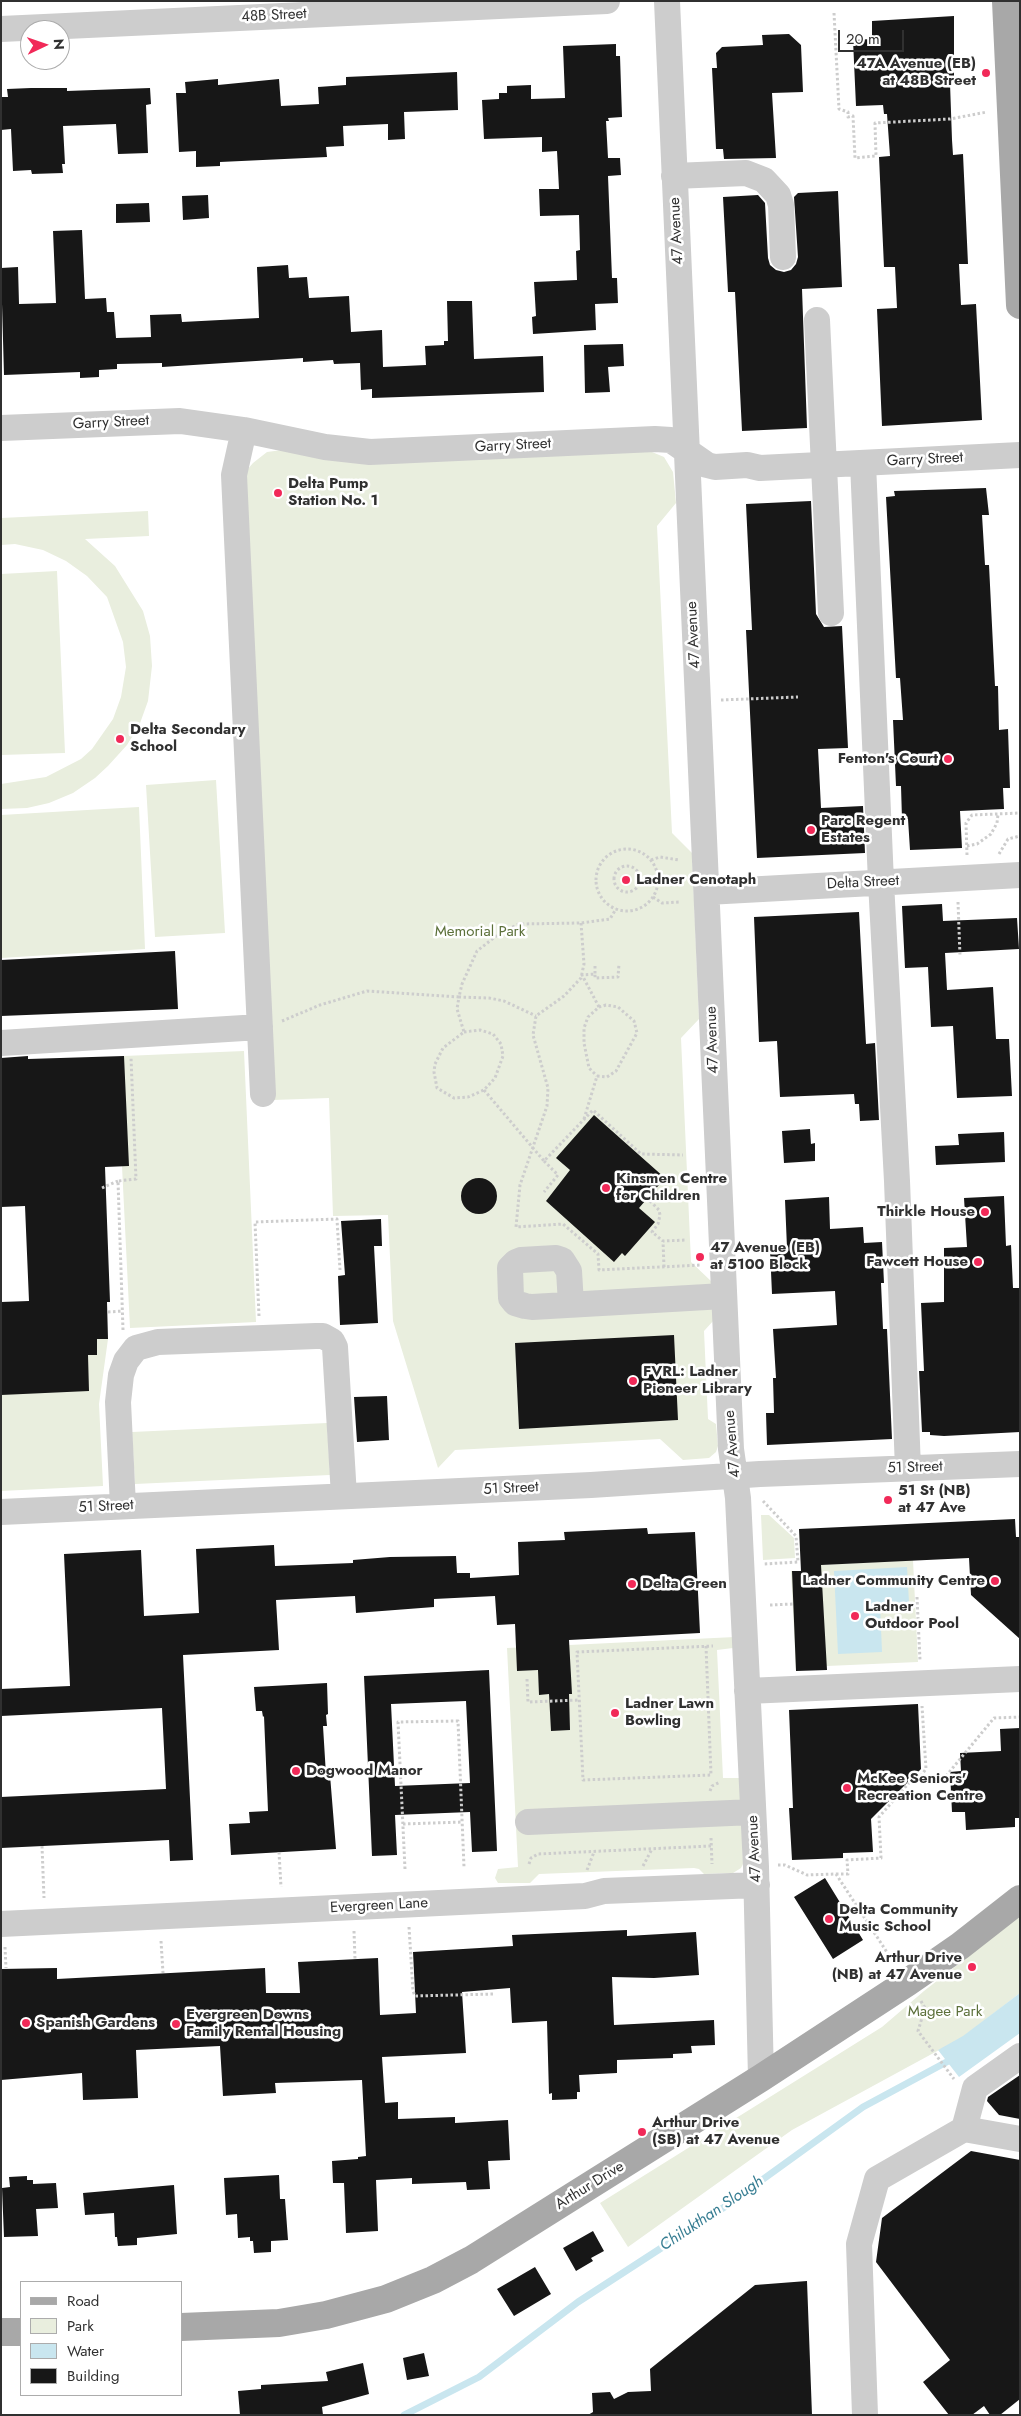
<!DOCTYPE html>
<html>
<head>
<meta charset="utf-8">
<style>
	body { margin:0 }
	#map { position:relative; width:1021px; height:2416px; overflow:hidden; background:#fff; font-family:Jost,sans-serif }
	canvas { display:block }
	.frame { position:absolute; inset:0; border:2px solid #303030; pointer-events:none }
	.legend { position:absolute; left:20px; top:2281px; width:162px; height:115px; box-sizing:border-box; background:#fff; border:1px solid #acacac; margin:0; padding:6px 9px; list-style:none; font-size:15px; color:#303030 }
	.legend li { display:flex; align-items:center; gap:10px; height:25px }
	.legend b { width:25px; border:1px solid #acacac }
	.north { position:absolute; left:20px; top:20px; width:50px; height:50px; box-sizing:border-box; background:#fff; border:1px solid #acacac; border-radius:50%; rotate:87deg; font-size:14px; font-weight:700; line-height:20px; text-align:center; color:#303030 }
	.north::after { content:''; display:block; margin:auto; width:18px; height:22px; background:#f12958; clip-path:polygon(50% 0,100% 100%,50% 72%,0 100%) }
	.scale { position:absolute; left:838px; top:30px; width:66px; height:22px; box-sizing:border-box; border:2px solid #303030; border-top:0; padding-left:6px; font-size:15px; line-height:18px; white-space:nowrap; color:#303030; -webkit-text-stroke:4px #fff; paint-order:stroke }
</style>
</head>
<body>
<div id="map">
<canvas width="1021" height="2416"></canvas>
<div class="frame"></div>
<ul class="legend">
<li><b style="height:6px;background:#a8a8a8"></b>Road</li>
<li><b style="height:14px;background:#e9eede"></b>Park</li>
<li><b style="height:14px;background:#c9e6ef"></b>Water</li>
<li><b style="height:14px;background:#171717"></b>Building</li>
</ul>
<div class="north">N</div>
<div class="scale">20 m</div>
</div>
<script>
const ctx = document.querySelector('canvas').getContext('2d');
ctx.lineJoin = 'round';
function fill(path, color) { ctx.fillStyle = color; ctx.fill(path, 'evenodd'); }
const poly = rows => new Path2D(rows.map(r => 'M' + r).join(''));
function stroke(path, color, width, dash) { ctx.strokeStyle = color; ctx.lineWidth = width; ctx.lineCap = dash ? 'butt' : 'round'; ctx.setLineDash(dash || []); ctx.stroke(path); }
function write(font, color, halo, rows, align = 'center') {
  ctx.font = font + ' Jost,sans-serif'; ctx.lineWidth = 5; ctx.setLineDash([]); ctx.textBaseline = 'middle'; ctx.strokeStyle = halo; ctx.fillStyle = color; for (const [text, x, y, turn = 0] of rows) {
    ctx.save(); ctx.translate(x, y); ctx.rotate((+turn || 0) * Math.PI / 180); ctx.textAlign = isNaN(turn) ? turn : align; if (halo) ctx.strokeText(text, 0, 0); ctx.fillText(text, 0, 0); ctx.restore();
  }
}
fill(poly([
	[282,450,652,452,664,457,673,472,676,503,657,526,672,833,692,853,699,1019,681,1038,691,1262,712,1282,714,1320,704,1331,708,1419,716,1424,718,1446,716,1452,709,1458,683,1460,660,1439,455,1450,438,1468,393,1321,388,1215,333,1216,329,1098,273,1100,243,494,247,470,253,463,267,452],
	[148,511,149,536,85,539,115,566,143,611,150,636,152,666,148,701,139,726,127,745,108,766,95,778,73,793,49,803,27,808,1,809,1,784,46,777,81,759,92,749,113,719,121,697,126,667,123,642,107,597,87,576,66,561,43,550,15,544,1,545,1,518],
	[57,571,65,753,1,755,1,574],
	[216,780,225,933,155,937,146,785],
	[139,807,145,949,1,958,1,815],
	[244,1051,256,1322,130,1328,122,1166,124,1056],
	[97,1339,108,1339,99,1404,103,1486,1,1491,1,1395,88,1355,97,1355],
	[327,1423,330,1475,135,1484,132,1432],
	[761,1515,769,1515,794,1538,795,1558,763,1560],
	[913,1560,918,1662,827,1666,796,1671,791,1571,801,1571,801,1566],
	[735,1637,733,1648,717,1650,723,1778,740,1778,743,1864,741,1868,733,1873,704,1874,699,1869,694,1868,539,1874,530,1883,498,1883,495,1878,498,1869,518,1867,507,1648],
	[1020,1916,1020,1993,963,2037,792,2130,628,2247,600,2203,882,2027,924,1991]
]), '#e9eede');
fill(poly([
	[907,1567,909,1602,880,1604,882,1652,838,1654,834,1571],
	[1020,1993,1020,2033,959,2077,938,2050,963,2036]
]), '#c9e6ef');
stroke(poly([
	[404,2415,479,2377,578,2302,726,2206,863,2107,954,2058]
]), '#c9e6ef', 7);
fill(poly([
	[954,16,954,82,950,83,952,140,953,155,963,154,968,264,959,264,961,305,976,304,982,420,882,426,877,309,897,308,895,267,884,267,879,157,890,156,887,114,884,114,883,105,856,106,853,40,872,39,872,21],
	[789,34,801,45,803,92,772,93,776,158,724,159,723,149,716,149,712,68,717,68,716,53,722,47,763,45,762,35],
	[616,44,616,56,620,56,622,117,608,118,609,121,606,121,608,158,620,158,621,175,608,176,612,278,617,278,618,303,595,304,596,330,533,334,532,317,536,316,534,282,577,280,576,251,580,250,579,215,540,216,539,189,559,189,557,151,542,152,542,137,484,139,482,100,499,99,499,93,507,93,507,86,531,85,531,99,565,98,563,46],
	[457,72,458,110,404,112,405,139,388,140,388,124,343,126,344,146,326,147,327,157,220,162,220,166,196,167,196,151,179,152,176,93,186,93,185,82,218,79,218,85,279,79,281,106,319,104,318,87,346,85,346,77],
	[31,88,67,88,67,91,150,88,151,104,146,105,148,153,118,154,116,124,63,126,65,164,62,164,63,173,32,174,31,170,13,171,11,129,1,130,1,97,8,97,7,89],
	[838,191,842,287,802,289,807,428,742,431,735,292,728,292,723,197,758,195,765,203,768,258,770,265,776,270,784,272,791,270,796,264,798,257,794,197,798,193],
	[208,195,209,218,183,220,182,196],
	[149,203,150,222,116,223,116,204],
	[82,230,85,299,106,298,107,312,114,312,116,338,151,337,150,315,181,314,182,322,259,318,257,267,288,265,289,278,307,277,309,298,349,296,351,332,382,330,383,367,426,365,425,346,444,345,444,341,448,341,447,301,472,301,474,359,543,356,544,392,372,398,372,389,361,390,360,363,334,364,333,360,303,362,303,358,162,367,162,363,117,364,117,369,99,370,99,377,80,378,80,372,4,375,1,268,18,267,19,304,56,303,53,231],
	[623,344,624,366,608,367,610,392,585,393,584,345],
	[986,488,989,515,982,515,985,565,989,565,995,686,998,686,999,730,1008,729,1010,788,1003,788,1004,809,960,811,962,848,910,850,908,819,902,819,901,786,896,786,893,720,903,720,900,678,896,678,886,497,895,496,894,491],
	[811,501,816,614,824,627,842,626,848,748,818,749,821,808,863,806,865,853,757,858,746,630,752,630,746,504],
	[942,904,943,921,1017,918,1019,949,945,953,947,990,993,987,996,1039,1009,1039,1012,1096,957,1098,953,1026,931,1027,928,967,905,968,902,906],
	[859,912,866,1044,875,1043,879,1120,860,1121,859,1104,855,1104,854,1094,780,1097,777,1041,759,1042,754,917],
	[175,951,178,1009,1,1016,1,960],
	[28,1056,28,1059,124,1056,129,1166,105,1167,110,1302,107,1302,108,1339,97,1339,97,1355,88,1355,89,1391,1,1395,1,1302,29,1301,25,1206,1,1207,1,1058],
	[594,1115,665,1178,639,1208,655,1222,625,1256,622,1253,614,1262,546,1201,570,1170,556,1158],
	[810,1129,811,1144,815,1143,815,1161,784,1163,782,1131],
	[1004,1132,1005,1162,936,1165,935,1146,959,1145,958,1134],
	'461 1196a18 18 0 1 1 36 0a18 18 0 1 1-36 0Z',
	[1004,1196,1006,1246,1011,1245,1013,1288,1020,1288,1020,1432,944,1436,930,1435,930,1432,922,1432,919,1371,924,1371,921,1303,944,1302,944,1248,967,1247,964,1198],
	[829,1197,830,1229,863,1227,864,1243,882,1242,884,1283,881,1283,883,1329,887,1329,892,1439,767,1445,766,1413,774,1413,773,1378,776,1378,773,1329,837,1325,835,1291,772,1294,770,1249,787,1248,785,1200],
	[381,1219,382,1246,374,1246,378,1323,340,1325,338,1276,345,1275,341,1221],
	[674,1335,678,1420,519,1429,515,1343],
	[387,1396,389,1440,357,1442,354,1397],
	[1015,1519,1016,1537,1020,1537,1020,1639,971,1595,969,1558,821,1565,827,1670,796,1671,792,1571,801,1571,799,1529],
	[647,1528,648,1534,695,1532,700,1633,569,1640,572,1694,569,1694,570,1730,551,1731,549,1694,539,1695,538,1670,517,1671,515,1624,497,1625,495,1596,434,1599,434,1607,356,1613,355,1596,276,1600,279,1650,183,1655,193,1860,170,1861,169,1840,1,1848,1,1797,166,1789,162,1708,1,1716,1,1689,70,1686,64,1554,141,1550,144,1616,199,1613,196,1549,274,1545,275,1566,353,1563,353,1560,390,1557,456,1556,457,1573,470,1573,470,1578,519,1575,518,1542,565,1540,564,1532],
	[489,1670,497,1851,472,1852,470,1812,395,1815,397,1855,372,1856,364,1676],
	[466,1701,470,1783,395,1786,391,1704],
	[327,1683,328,1714,326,1715,327,1726,323,1726,326,1775,330,1775,336,1849,231,1855,229,1824,250,1823,249,1812,268,1811,264,1716,263,1717,262,1711,256,1711,254,1687],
	[918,1704,921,1769,871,1819,873,1852,843,1853,843,1858,792,1860,789,1808,793,1808,789,1710],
	[1020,1728,1020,1818,1015,1818,1015,1827,966,1830,965,1812,952,1812,950,1772,961,1771,960,1753,1001,1751,1000,1729],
	[825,1878,863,1940,833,1959,794,1897],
	[627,1930,627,1936,696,1932,699,1975,654,1978,612,1977,614,2025,714,2020,715,2045,691,2046,692,2053,673,2054,673,2058,617,2060,617,2073,579,2075,580,2092,577,2092,577,2099,552,2100,552,2093,549,2094,547,2021,512,2023,510,1988,462,1992,466,2053,382,2057,385,2103,398,2102,398,2119,455,2117,455,2123,508,2120,510,2160,488,2161,490,2189,467,2190,466,2182,412,2184,412,2178,376,2180,378,2231,346,2233,344,2183,333,2183,332,2161,358,2159,358,2157,366,2156,362,2080,275,2083,276,2093,223,2096,220,2046,136,2050,138,2098,83,2100,82,2073,1,2080,1,1969,57,1968,57,1979,265,1968,266,1993,300,1993,298,1962,378,1958,380,2015,416,2013,413,1952,513,1946,512,1935],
	[1020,2075,1020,2119,999,2115,987,2101,988,2097],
	[971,2151,1020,2160,1020,2399,1000,2415,990,2415,984,2406,972,2415,949,2415,923,2382,950,2360,876,2262,882,2218],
	[279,2175,280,2199,285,2199,288,2240,271,2241,271,2252,254,2253,253,2241,250,2241,250,2237,238,2238,237,2214,226,2215,224,2178],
	[27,2176,27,2180,33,2180,33,2184,56,2183,58,2208,36,2209,38,2236,4,2237,2,2188,10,2187,9,2177],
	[174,2185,177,2234,137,2238,137,2245,118,2246,117,2237,115,2237,114,2213,85,2215,83,2193],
	[593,2231,604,2251,591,2258,593,2261,576,2271,563,2248],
	[535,2267,551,2294,514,2316,497,2289],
	[807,2281,812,2415,588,2415,593,2412,592,2393,610,2392,614,2399,628,2392,651,2391,650,2369,755,2285],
	[424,2353,429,2376,407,2380,403,2358],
	[363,2363,369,2394,322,2407,323,2415,240,2415,238,2391,261,2389,261,2385,328,2381,326,2372]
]), '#171717');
stroke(poly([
	[834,13,839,109,848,112,848,117,853,116,855,158,876,156,875,123,950,119,987,112],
	[721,700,798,697],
	[967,846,977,844,991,834,997,823,998,814],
	'596 880a31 31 0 1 1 62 0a31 31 0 1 1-62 0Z',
	[999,854,1008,839,1020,836],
	[967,855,966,823,972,815,1020,813],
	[651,860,660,857,679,860],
	'614 879a13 13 0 1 1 26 0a13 13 0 1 1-26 0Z',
	[639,879,679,877],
	[653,897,662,903,680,902],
	[958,902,960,956],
	[581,923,584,964,581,978,564,996,536,1016,533,1035,548,1088,547,1106,520,1185,516,1227,563,1224,598,1254,599,1270,700,1265],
	[595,966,595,974],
	[599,1007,582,975,595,974,595,978,618,977,619,964],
	[282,1021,320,1005,367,991,459,997,462,984,477,951,500,933,519,924,581,923,610,919,616,909],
	[464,1032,480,1030,493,1034,501,1044,503,1056,495,1078,484,1090,468,1097,454,1098,437,1088,434,1072,435,1064,443,1048,464,1032,457,1009,459,997,489,998,504,1001,536,1016],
	[484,1090,544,1161,593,1110,641,1154,683,1155],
	[584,1119,597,1076,607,1077,616,1071,637,1033,634,1021,618,1007,606,1005,599,1007,588,1017,584,1028,584,1043,589,1068,597,1076],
	[544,1161,558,1175,544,1192],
	[102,1188,118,1181],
	[650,1201,659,1210,660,1215,658,1224,652,1232,663,1241],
	[664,1267,663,1241,687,1240],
	[108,1312,123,1311],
	[259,1316,255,1222,337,1219,340,1270],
	[123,1330,118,1181,136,1179,131,1058],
	[763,1501,796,1536,798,1562,764,1564],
	[917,1597,920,1660],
	[770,1605,793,1604],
	[706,1646,711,1775,583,1780,577,1652,713,1646],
	[527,1679,528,1702,579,1700],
	[946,1776,994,1718,1020,1717],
	[710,1791,712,1786,720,1782],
	[403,1824,462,1822],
	[711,1838,712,1864],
	[42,1846,44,1898],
	[279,1852,281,1887],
	[529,1864,531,1858,538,1854,711,1846],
	[778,1865,785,1865,807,1875,836,1874,894,1963],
	[643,1866,652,1849],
	[405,1869,398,1722,458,1721,464,1867],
	[587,1870,594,1852],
	[836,1874,848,1874,847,1860,881,1858,879,1817,909,1783,920,1777,926,1769,922,1706],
	[409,1927,413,1991,415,1996,493,1994],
	[354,1931,355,1959],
	[161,1941,163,1973],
	[5,1947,6,1968],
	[921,2001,925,2008,918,2031,954,2079]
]), '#cdcdcd', 3, [2.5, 2.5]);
stroke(poly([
	[667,1,731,1449,738,1498,756,1867,761,2078],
	[1,29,607,1],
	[674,176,746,173,764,180,778,195,781,205,783,257],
	[817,320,831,613],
	[1,428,180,421,244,430,325,447,370,452,655,439,671,440,707,465,715,467,747,465,760,468,1020,455],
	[244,430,234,475,263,1094],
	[863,463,881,882,897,1181,908,1469],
	[707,892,1020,875],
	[1,1043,260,1027],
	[571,1304,569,1271,562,1260,556,1258,521,1260,516,1262,510,1268,511,1298,515,1303,525,1306,532,1307,724,1296],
	[123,1506,118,1402,121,1375,126,1361,136,1348,158,1342,316,1336,323,1336,332,1341,335,1347,344,1496],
	[1,1512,591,1485,760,1474,1020,1464],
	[747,1691,1020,1679],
	[528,1822,753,1812],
	[1,1924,585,1896,604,1891,757,1885],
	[964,2129,975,2088,1020,2056],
	[865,2415,859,2244,877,2179,964,2129,1020,2139]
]), '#cdcdcd', 26);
stroke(poly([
	[1006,1,1020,305],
	[181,2327,279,2323,326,2315,386,2299,433,2280,471,2260,761,2078,908,1982,960,1946,1020,1899],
	[1,2332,21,2332]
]), '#a8a8a8', 28);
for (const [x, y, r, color] of [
	[986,73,5,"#f12958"],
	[278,493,5,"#f12958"],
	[120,739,5,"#f12958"],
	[948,759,5,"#f12958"],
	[811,830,5,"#f12958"],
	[626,880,5,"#f12958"],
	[606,1188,5,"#f12958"],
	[985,1212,5,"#f12958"],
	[700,1257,5,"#f12958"],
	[978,1262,5,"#f12958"],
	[633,1381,5,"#f12958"],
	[888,1500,5,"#f12958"],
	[995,1581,5,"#f12958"],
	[632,1584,5,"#f12958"],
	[855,1616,5,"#f12958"],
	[615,1713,5,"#f12958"],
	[296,1771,5,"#f12958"],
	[847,1788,5,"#f12958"],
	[829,1919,5,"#f12958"],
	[972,1967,5,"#f12958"],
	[26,2023,5,"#f12958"],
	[176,2024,5,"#f12958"],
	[642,2132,5,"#f12958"]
]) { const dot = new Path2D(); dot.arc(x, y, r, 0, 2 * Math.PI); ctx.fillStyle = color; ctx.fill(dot); stroke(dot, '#fff', 2); }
write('15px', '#303030', '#fff', [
	["48B Street",274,16,-3],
	["47 Avenue",677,231,-93],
	["Garry Street",111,423,-3],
	["Garry Street",513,446,-3],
	["Garry Street",925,460,-3],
	["47 Avenue",694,635,-93],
	["Delta Street",863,883,-3],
	["47 Avenue",713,1040,-92],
	["47 Avenue",733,1444,-95],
	["51 Street",915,1468,-2],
	["51 Street",511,1489,-3],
	["51 Street",106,1507,-3],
	["47 Avenue",755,1849,-93],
	["Evergreen Lane",379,1906,-3],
	["Arthur Drive",590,2186,-32]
]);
write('bold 15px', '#303030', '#fff', [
	["47A Avenue (EB)",976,64,"right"],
	["at 48B Street",976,81,"right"],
	["Delta Pump",288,484],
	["Station No. 1",288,501],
	["Delta Secondary",130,730],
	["School",130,747],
	["Fenton's Court",938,759,"right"],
	["Parc Regent",821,821],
	["Estates",821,838],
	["Ladner Cenotaph",636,880],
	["Kinsmen Centre",616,1179],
	["for Children",616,1196],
	["Thirkle House",975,1212,"right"],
	["47 Avenue (EB)",710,1248],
	["at 5100 Block",710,1265],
	["Fawcett House",968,1262,"right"],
	["FVRL: Ladner",643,1372],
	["Pioneer Library",643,1389],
	["51 St (NB)",898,1491],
	["at 47 Ave",898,1508],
	["Ladner Community Centre",985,1581,"right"],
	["Delta Green",642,1584],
	["Ladner",865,1607],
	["Outdoor Pool",865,1624],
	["Ladner Lawn",625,1704],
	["Bowling",625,1721],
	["Dogwood Manor",306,1771],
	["McKee Seniors'",857,1779],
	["Recreation Centre",857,1796],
	["Delta Community",839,1910],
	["Music School",839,1927],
	["Arthur Drive",962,1958,"right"],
	["(NB) at 47 Avenue",962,1975,"right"],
	["Evergreen Downs",186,2015],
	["Family Rental Housing",186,2032],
	["Spanish Gardens",36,2023],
	["Arthur Drive",652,2123],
	["(SB) at 47 Avenue",652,2140]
], 'left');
write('15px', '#5c703a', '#fff', [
	["Memorial Park",480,932],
	["Magee Park",945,2012]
]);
write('italic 16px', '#367d92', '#fff', [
	["Chilukthan Slough",712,2214,-34]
]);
</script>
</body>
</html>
